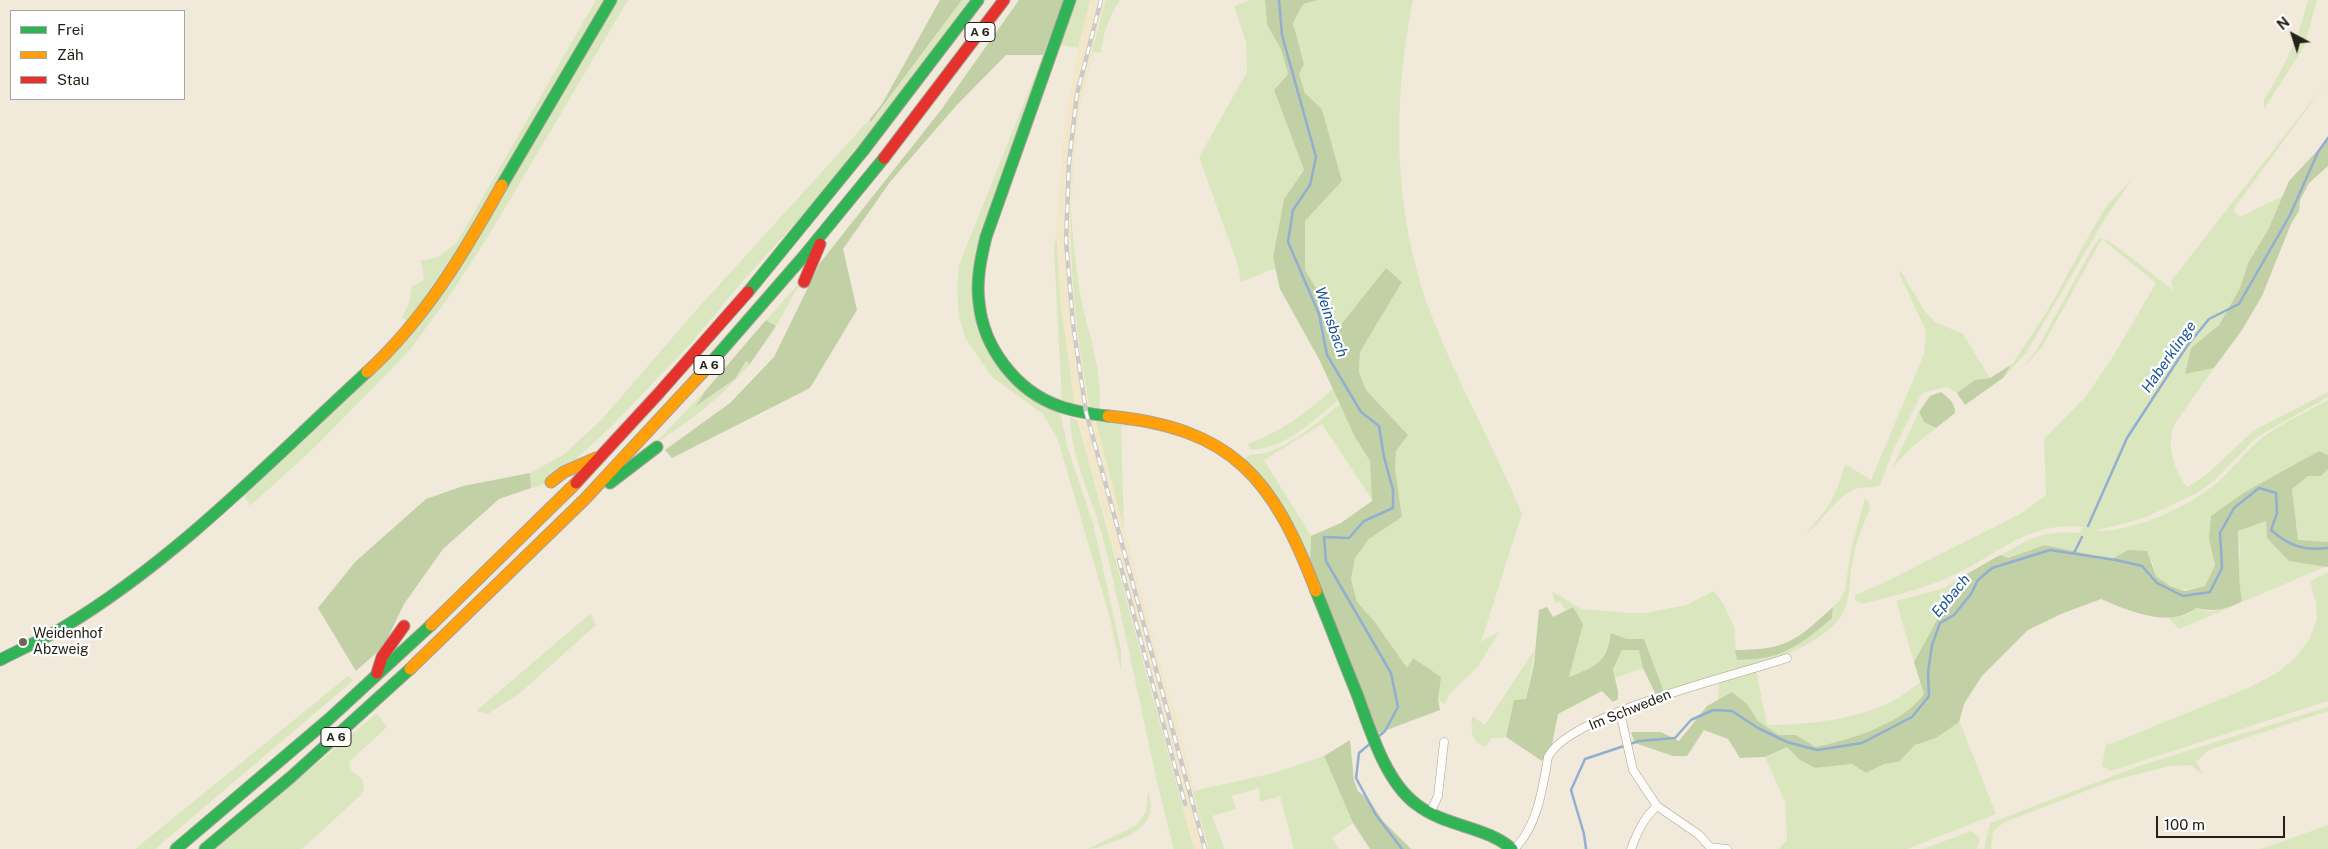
<!DOCTYPE html>
<meta charset="utf-8">
<style>
body{margin:0}
#map{position:relative;width:2328px;height:849px;overflow:hidden;background:#f1eada;font-family:"Public Sans",sans-serif}
canvas{display:block}
.legend{position:absolute;left:10px;top:10px;width:175px;height:90px;box-sizing:border-box;background:#fff;border:1px solid #a8a6a2;margin:0;padding:6px 9px;list-style:none;font-size:15px;color:#252116}
.legend li{display:flex;align-items:center;gap:10px;height:25px}
.legend b{width:25px;border:1px solid #a8a6a2}
.north{position:absolute;left:2268px;top:10px;width:50px;height:50px;-webkit-text-stroke:4px #fff;paint-order:stroke;rotate:320deg;font-size:14px;font-weight:700;line-height:20px;text-align:center;color:#252116}
.north::after{content:'';display:block;margin:auto;width:18px;height:22px;background:#252116;clip-path:polygon(50% 0,100% 100%,50% 72%,0 100%)}
.scale{position:absolute;left:2156px;top:816px;width:129px;height:22px;box-sizing:border-box;border:2px solid #252116;border-top:0;padding-left:6px;font-size:15px;line-height:18px;white-space:nowrap;color:#252116;-webkit-text-stroke:4px #fff;paint-order:stroke}
</style>
<div id="map">
<canvas width="2328" height="849"></canvas>
<ul class="legend">
<li><b style="height:6px;background:#30b455"></b>Frei</li>
<li><b style="height:6px;background:#ff9f0a"></b>Zäh</li>
<li><b style="height:6px;background:#e5322d"></b>Stau</li>
</ul>
<div class="north">N</div>
<div class="scale">100 m</div>
</div>
<script>
const g = document.querySelector('canvas').getContext('2d');
g.lineJoin = 'round';
function fillPath(path, color) { g.fillStyle = color; g.fill(path, 'evenodd'); }
function trace(path, color, width, dash) { g.strokeStyle = color; g.lineWidth = width; g.lineCap = dash ? 'butt' : 'round'; g.setLineDash(dash || []); g.stroke(path); }
function write(font, color, halo, rows, align = 'center') {
  g.font = font + ' "Public Sans",sans-serif'; g.lineWidth = 4.5; g.setLineDash([]); g.textBaseline = 'middle'; g.strokeStyle = halo; g.fillStyle = color; for (const [text, x, y, turn = 0] of rows) {
    g.save(); g.translate(x, y); g.rotate((+turn || 0) * Math.PI / 180); g.textAlign = isNaN(turn) ? turn : align; if (halo) g.strokeText(text, 0, 0); g.fillText(text, 0, 0); g.restore();
  }
}
const built = new Path2D(`
 M 1090,0 L 1106,0 L 1079,112 L 1074,162 L 1070,254 L 1080,351 L 1090,409 L 1075,406 L 1060,300 L 1057,241 L 1055,241 L 1065,119 L 1082,28 Z
 M 1095,418 L 1167,688 L 1174,706 L 1209,849 L 1194,849 L 1114,549 L 1077,420 Z`);
const green = new Path2D(`
 M 596,0 L 628,0 L 489,235 L 450,295 L 409,351 L 315,447 L 250,506 L 241,490 L 411,324 L 402,317 L 409,303 L 412,286 L 424,280 L 421,260 C 437,260 446,252 457,242 Z
 M 962,0 L 970,0 L 938,45 L 821,195 L 741,283 L 692,342 L 612,426 L 551,482 L 531,488 L 530,473 L 563,455 L 601,420 L 699,307 L 869,120 L 872,122 Z
 M 1075,0 L 1090,0 L 1078,48 L 1058,44 Z
 M 1106,0 L 1120,0 C 1110,15 1102,35 1101,53 L 1092,52 Z
 M 1250,0 L 1265,0 L 1267,25 L 1281,49 L 1288,74 L 1274,90 L 1304,170 L 1284,199 L 1273,257 L 1276,268 L 1241,282 L 1237,263 L 1199,157 L 1247,72 L 1246,43 L 1234,6 Z
 M 1318,0 L 1413,0 C 1392,103 1393,215 1431,314 C 1457,382 1494,446 1522,514 L 1481,642 L 1500,631 L 1477,668 L 1451,692 L 1444,704 L 1438,699 L 1440,677 L 1413,658 L 1407,669 L 1375,622 L 1357,602 L 1350,578 L 1355,558 L 1369,539 L 1402,517 L 1395,469 L 1396,451 L 1408,435 L 1366,390 L 1359,372 L 1360,352 L 1402,282 L 1386,268 L 1340,327 L 1305,270 L 1305,221 L 1342,181 L 1322,109 L 1305,93 L 1299,74 L 1304,64 L 1293,23 L 1303,4 Z
 M 2308,0 L 2317,0 L 2304,47 L 2264,109 L 2264,100 C 2285,65 2298,40 2308,0 Z
 M 1043,55 L 1046,57 L 975,270 L 994,357 L 1060,411 L 1068,449 L 1093,523 L 1121,650 L 1121,671 L 1109,615 L 1058,440 L 1043,414 L 992,377 L 966,339 L 959,318 L 957,289 L 959,265 Z
 M 2328,80 L 2233,210 L 2240,217 L 2283,196 L 2268,230 L 2248,263 L 2240,288 L 2219,325 L 2191,348 L 2185,374 L 2214,368 L 2174,425 C 2166,445 2174,470 2187,487 L 2205,476 L 2253,431 L 2328,392 L 2328,397 L 2257,437 L 2215,480 L 2197,493 L 2144,518 L 2095,531 C 2134,532 2188,507 2218,482 C 2232,469 2244,453 2258,441 C 2279,424 2305,413 2328,400 L 2328,455 L 2318,451 L 2209,539 L 2215,565 L 2205,586 C 2179,592 2178,591 2156,576 L 2152,561 L 2128,550 L 2112,559 L 2045,545 L 2008,558 L 2000,555 C 2032,538 2042,530 2079,533 L 2083,527 C 2026,520 1995,558 1947,578 C 1920,590 1891,596 1863,604 L 1855,600 L 1855,595 L 1883,583 L 2022,513 L 2046,495 L 2044,439 L 2087,395 L 2112,358 L 2156,283 L 2102,239 L 2042,347 L 2021,370 L 2037,349 L 2093,247 L 2099,238 L 2108,240 L 2173,290 L 2171,281 Z
 M 2132,179 L 2103,222 L 2026,353 L 2003,378 L 2046,313 L 2096,223 L 2109,203 Z
 M 1071,210 C 1073,242 1076,272 1082,303 C 1089,335 1104,377 1099,410 L 1090,409 C 1078,343 1069,277 1071,210 Z
 M 1057,240 L 1060,300 L 1075,406 L 1062,401 L 1054,251 L 1055,241 Z
 M 1900,270 L 1926,313 L 1935,322 L 1963,334 L 1990,378 L 1975,380 L 1957,393 L 1947,387 L 1922,393 L 1893,451 L 1880,485 C 1871,489 1861,486 1853,490 C 1833,500 1823,522 1804,535 C 1829,508 1835,499 1845,464 L 1871,480 L 1924,354 L 1926,331 L 1900,275 Z
 M 803,279 L 776,326 L 766,320 Z
 M 746,361 L 750,364 C 722,397 690,422 653,445 L 706,390 L 697,405 L 735,379 Z
 M 1333,389 L 1338,400 C 1312,422 1285,449 1250,450 L 1248,444 C 1281,432 1307,412 1333,389 Z
 M 1340,404 L 1370,461 L 1373,501 L 1322,424 L 1264,460 L 1311,536 L 1310,562 L 1295,527 L 1244,460 L 1249,455 C 1285,454 1313,425 1340,404 Z
 M 1919,412 L 1924,422 L 1936,428 L 1913,446 L 1892,468 Z
 M 1070,418 L 1077,420 L 1088,459 L 1194,849 L 1174,849 L 1170,835 C 1145,737 1128,637 1103,539 C 1093,499 1071,459 1070,418 Z
 M 1095,418 C 1170,427 1229,440 1273,506 C 1257,488 1241,468 1220,454 C 1196,438 1149,425 1121,426 L 1124,529 Z
 M 2328,469 L 2328,542 L 2298,541 L 2292,489 L 2308,476 L 2321,476 Z
 M 1865,498 L 1869,502 L 1870,509 C 1863,525 1856,542 1853,559 C 1849,576 1851,596 1844,611 C 1823,656 1709,679 1664,692 L 1644,639 L 1627,639 L 1612,633 C 1604,664 1596,666 1568,678 L 1573,607 L 1565,610 L 1560,601 L 1555,603 L 1552,591 L 1581,609 L 1628,613 L 1646,613 L 1686,605 L 1714,591 L 1724,605 L 1734,627 L 1737,660 L 1768,658 L 1832,618 L 1833,607 L 1840,600 L 1845,590 L 1851,550 Z
 M 2266,521 L 2267,538 L 2315,564 L 2327,566 L 2179,629 L 2168,618 L 2187,615 L 2196,608 L 2211,612 L 2242,601 L 2238,571 L 2240,551 L 2238,531 Z
 M 2328,572 L 2328,701 L 2111,771 L 2102,766 L 2106,744 L 2113,743 L 2248,688 L 2277,673 L 2295,658 L 2309,640 L 2317,619 L 2316,603 L 2310,581 Z
 M 1958,579 L 1952,606 L 1938,618 L 1914,662 L 1896,601 L 1944,588 Z
 M 591,613 L 596,625 L 520,693 L 488,714 L 476,711 Z
 M 1535,649 L 1526,699 L 1514,701 L 1506,737 L 1492,738 L 1485,747 C 1470,740 1471,731 1472,716 L 1485,725 Z
 M 1621,650 L 1639,650 L 1643,668 L 1615,678 L 1613,669 Z
 M 1756,670 L 1767,725 C 1808,725 1862,719 1898,698 C 1906,693 1913,687 1920,682 L 1924,694 C 1901,725 1852,739 1816,747 L 1796,735 L 1779,735 L 1758,721 L 1747,704 L 1718,699 L 1719,681 Z
 M 348,676 L 354,680 L 155,849 L 135,849 Z
 M 2328,707 L 2328,711 L 2209,750 L 2196,762 L 2204,775 L 2190,765 L 2169,766 L 2112,781 L 2005,822 L 1993,831 L 1991,849 L 1984,849 L 1990,823 L 2139,766 Z
 M 377,713 L 387,727 L 349,762 L 351,770 L 362,779 L 364,789 L 361,795 L 302,849 L 215,849 Z
 M 1959,720 L 1996,814 L 1907,849 L 1779,849 L 1787,840 L 1785,802 L 1765,757 L 1787,747 L 1800,760 L 1814,768 L 1852,764 L 1866,773 L 1884,764 L 1899,762 L 1915,745 L 1936,738 Z
 M 1324,756 L 1353,823 L 1332,838 L 1339,849 L 1294,849 L 1280,796 L 1260,802 L 1259,788 L 1232,796 L 1236,809 L 1212,816 L 1225,849 L 1209,849 L 1193,791 L 1274,773 Z
 M 1148,792 C 1159,823 1136,834 1110,843 C 1103,845 1096,849 1088,849 L 1137,825 L 1146,812 Z
 M 2328,825 L 2328,849 L 2261,849 Z
 M 1971,831 L 1980,838 L 1977,849 L 1923,849 Z`);
const forest = new Path2D(`
 M 940,0 L 962,0 L 871,122 L 869,120 L 882,104 Z
 M 1019,0 L 1064,0 L 1043,55 L 1006,55 L 956,106 L 890,182 L 843,249 L 857,310 L 810,388 L 672,458 L 665,450 L 730,403 L 774,357 L 820,263 L 941,110 Z
 M 1265,0 L 1318,0 L 1303,4 L 1293,23 L 1304,64 L 1299,74 L 1305,93 L 1322,109 L 1342,181 L 1305,221 L 1305,270 L 1340,326 L 1386,268 L 1402,282 L 1360,352 L 1359,372 L 1366,390 L 1408,435 L 1396,451 L 1395,469 L 1402,517 L 1369,539 L 1355,558 L 1351,579 L 1357,602 L 1375,622 L 1407,668 L 1413,658 L 1441,677 L 1438,699 L 1440,710 L 1376,734 L 1375,725 L 1310,562 L 1311,536 L 1341,523 L 1372,501 L 1370,461 L 1355,437 L 1320,361 L 1280,289 L 1273,257 L 1284,199 L 1304,170 L 1274,90 L 1288,74 L 1281,49 L 1267,25 Z
 M 2328,139 L 2328,166 L 2309,183 L 2300,200 L 2299,211 L 2291,224 L 2262,296 L 2242,330 L 2214,368 L 2185,374 L 2191,348 L 2219,325 L 2240,288 L 2248,263 L 2268,230 L 2289,181 Z
 M 766,320 L 776,326 L 750,364 L 746,361 L 735,379 L 696,406 L 706,390 Z
 M 2011,365 L 2003,378 L 1965,405 L 1957,393 L 1975,380 L 1990,378 Z
 M 1941,392 C 1948,397 1956,404 1955,413 L 1936,428 L 1924,422 L 1919,412 L 1930,396 Z
 M 2319,451 L 2328,455 L 2328,469 L 2321,476 L 2308,476 L 2292,489 L 2298,540 L 2328,542 L 2328,567 L 2289,561 L 2267,538 L 2266,521 L 2238,531 C 2239,555 2238,578 2242,601 C 2225,610 2214,612 2196,608 C 2169,629 2129,611 2101,599 L 2061,614 L 2028,630 L 1982,676 L 1964,704 L 1959,722 L 1936,738 L 1915,745 L 1899,762 L 1884,764 L 1866,773 L 1852,764 L 1815,768 L 1800,760 L 1787,747 L 1765,757 L 1740,758 L 1728,739 L 1704,730 L 1687,756 L 1673,756 L 1635,743 L 1631,732 L 1661,732 L 1679,741 L 1707,706 L 1732,692 L 1747,704 L 1758,721 L 1779,735 L 1796,735 L 1816,747 C 1851,739 1901,725 1924,694 L 1914,662 L 1938,618 L 1952,606 L 1958,579 L 2000,555 L 2008,558 L 2045,545 L 2112,559 L 2128,550 L 2147,551 L 2156,576 L 2170,586 L 2185,591 L 2205,586 L 2215,565 L 2209,539 L 2211,516 L 2245,492 Z
 M 530,473 L 531,488 L 499,499 L 443,549 L 404,604 L 384,646 L 356,671 L 318,608 L 355,562 L 426,499 L 463,486 Z
 M 1547,607 L 1553,617 L 1573,607 L 1583,624 L 1569,677 C 1594,667 1607,663 1611,633 L 1627,639 L 1644,639 L 1664,692 L 1656,695 L 1643,668 L 1639,650 L 1622,650 L 1613,669 L 1618,692 L 1618,699 L 1613,702 L 1602,691 L 1558,714 L 1552,745 L 1542,761 L 1506,737 L 1514,700 L 1526,699 L 1534,664 L 1539,610 Z
 M 1833,607 L 1832,618 C 1814,634 1793,651 1769,657 C 1759,660 1747,659 1737,660 L 1735,650 C 1786,650 1796,641 1833,607 Z
 M 1350,740 L 1354,781 L 1358,791 L 1369,800 L 1383,821 L 1411,849 L 1370,849 L 1353,823 L 1324,756 Z`);
const stream = new Path2D(`
 M 1279,0 L 1282,35 L 1316,157 L 1310,185 L 1293,210 L 1288,242 L 1319,314 L 1327,355 L 1361,412 L 1379,426 L 1384,457 L 1393,490 L 1393,508 L 1364,521 L 1349,538 L 1324,537 L 1326,561 L 1391,673 L 1398,707 L 1385,731 L 1378,737
 M 2088,526 L 2127,438 L 2187,346 L 2209,319 L 2239,304 L 2290,215 L 2318,152 L 2328,138
 M 2074,553 L 2082,537
 M 1372,742 L 1359,753 L 1356,778 L 1376,815 L 1402,849
 M 1586,849 L 1584,834 L 1571,790 L 1585,759 L 1639,741 L 1675,738 L 1691,720 L 1713,710 L 1732,711 L 1758,728 L 1787,742 L 1817,750 L 1862,743 L 1912,717 L 1929,696 L 1928,672 L 1932,645 L 1940,623 L 1954,615 L 1971,594 L 1978,580 L 1992,568 L 2050,550 L 2116,560 L 2142,566 L 2157,583 L 2183,596 L 2210,592 L 2222,568 L 2220,533 L 2234,508 L 2259,488 L 2276,493 L 2277,513 L 2271,530 C 2289,546 2304,551 2328,548`);
const street = new Path2D(`
 M 1620,712 L 1633,770 L 1657,806
 M 1430,813 L 1438,796 L 1444,742
 M 1514,849 C 1537,828 1543,787 1548,757 C 1569,714 1738,675 1787,658
 M 1631,849 C 1638,831 1643,819 1657,806 L 1698,834 L 1710,847 L 1727,849`);
const fast = new Path2D(`
 M 1070,0 L 986,237 C 981,258 976,280 979,302 C 983,347 1016,391 1059,406 C 1075,412 1091,414 1108,416
 M 502,185 L 611,0
 M 748,292 L 863,151 L 978,0
 M 702,373 L 803,257 L 884,158
 M 610,483 L 657,447
 M 1316,591 C 1330,625 1343,660 1357,694 C 1370,729 1385,781 1416,804 C 1445,827 1486,826 1512,849
 M 0,660 C 21,649 44,639 64,627 C 177,559 270,461 367,372
 M 176,849 L 329,719 L 431,625
 M 205,849 L 291,777 L 410,669`);
const slow = new Path2D(`
 M 367,372 C 425,319 464,253 502,185
 M 1108,416 C 1233,428 1273,478 1316,591
 M 551,482 L 564,472 L 596,458
 M 431,625 L 576,483
 M 410,669 L 585,499 L 702,373`);
const jam = new Path2D(`
 M 884,158 L 1004,0
 M 804,282 L 820,244
 M 576,483 L 659,393 L 748,292
 M 377,673 L 382,657 L 404,626`);
const rail = new Path2D(`
 M 1101,0 L 1077,94 L 1069,162 L 1066,241 L 1073,324 L 1086,412 L 1205,849
 M 1119,560 L 1185,804`);
const markers = [
 [23,642,5,"#6c675b"]
];
const shields = [
 [980,32,30],
 [709,365,30],
 [336,737,30]
];
const shieldNames = [
 ["A 6",980,32],
 ["A 6",709,365],
 ["A 6",336,737]
];
const poiNames = [
 ["Weidenhof",33,634],
 ["Abzweig",33,650]
];
const streetNames = [
 ["Im Schweden",1630,710,-22]
];
const waterNames = [
 ["Weinsbach",1331,322,71],
 ["Haberklinge",2169,357,-55],
 ["Epbach",1951,596,-50]
];
fillPath(built, '#f3e7cb');
fillPath(green, '#dae7be');
fillPath(forest, '#c2d0a5');
trace(stream, '#92aed0', 2.5);
trace(street, '#a7a195', 9);
trace(fast, '#a7a195', 13);
trace(slow, '#a7a195', 13);
trace(jam, '#a7a195', 13);
trace(street, '#fdfcf9', 8);
trace(fast, '#30b455', 11);
trace(slow, '#ff9f0a', 11);
trace(jam, '#e5322d', 11);
trace(rail, '#cccac5', 4.5);
trace(rail, '#fff', 2.5, [8]);
for (const [x, y, r, color] of markers) { const dot = new Path2D(); dot.arc(x, y, r, 0, 2 * Math.PI); g.fillStyle = color; g.fill(dot); trace(dot, '#fff', 2); }
for (const [x, y, w] of shields) { const box = new Path2D(); box.roundRect(x - w / 2, y - 9.5, w, 19, 4); g.fillStyle = '#fff'; g.fill(box); trace(box, '#252116', 1); }
write('bold 12px', '#252116', null, shieldNames);
write('14px', '#252116', '#fff', poiNames, 'left');
write('14px', '#252116', '#fff', streetNames);
write('italic 15px', '#1a5397', '#fff', waterNames);
</script>
